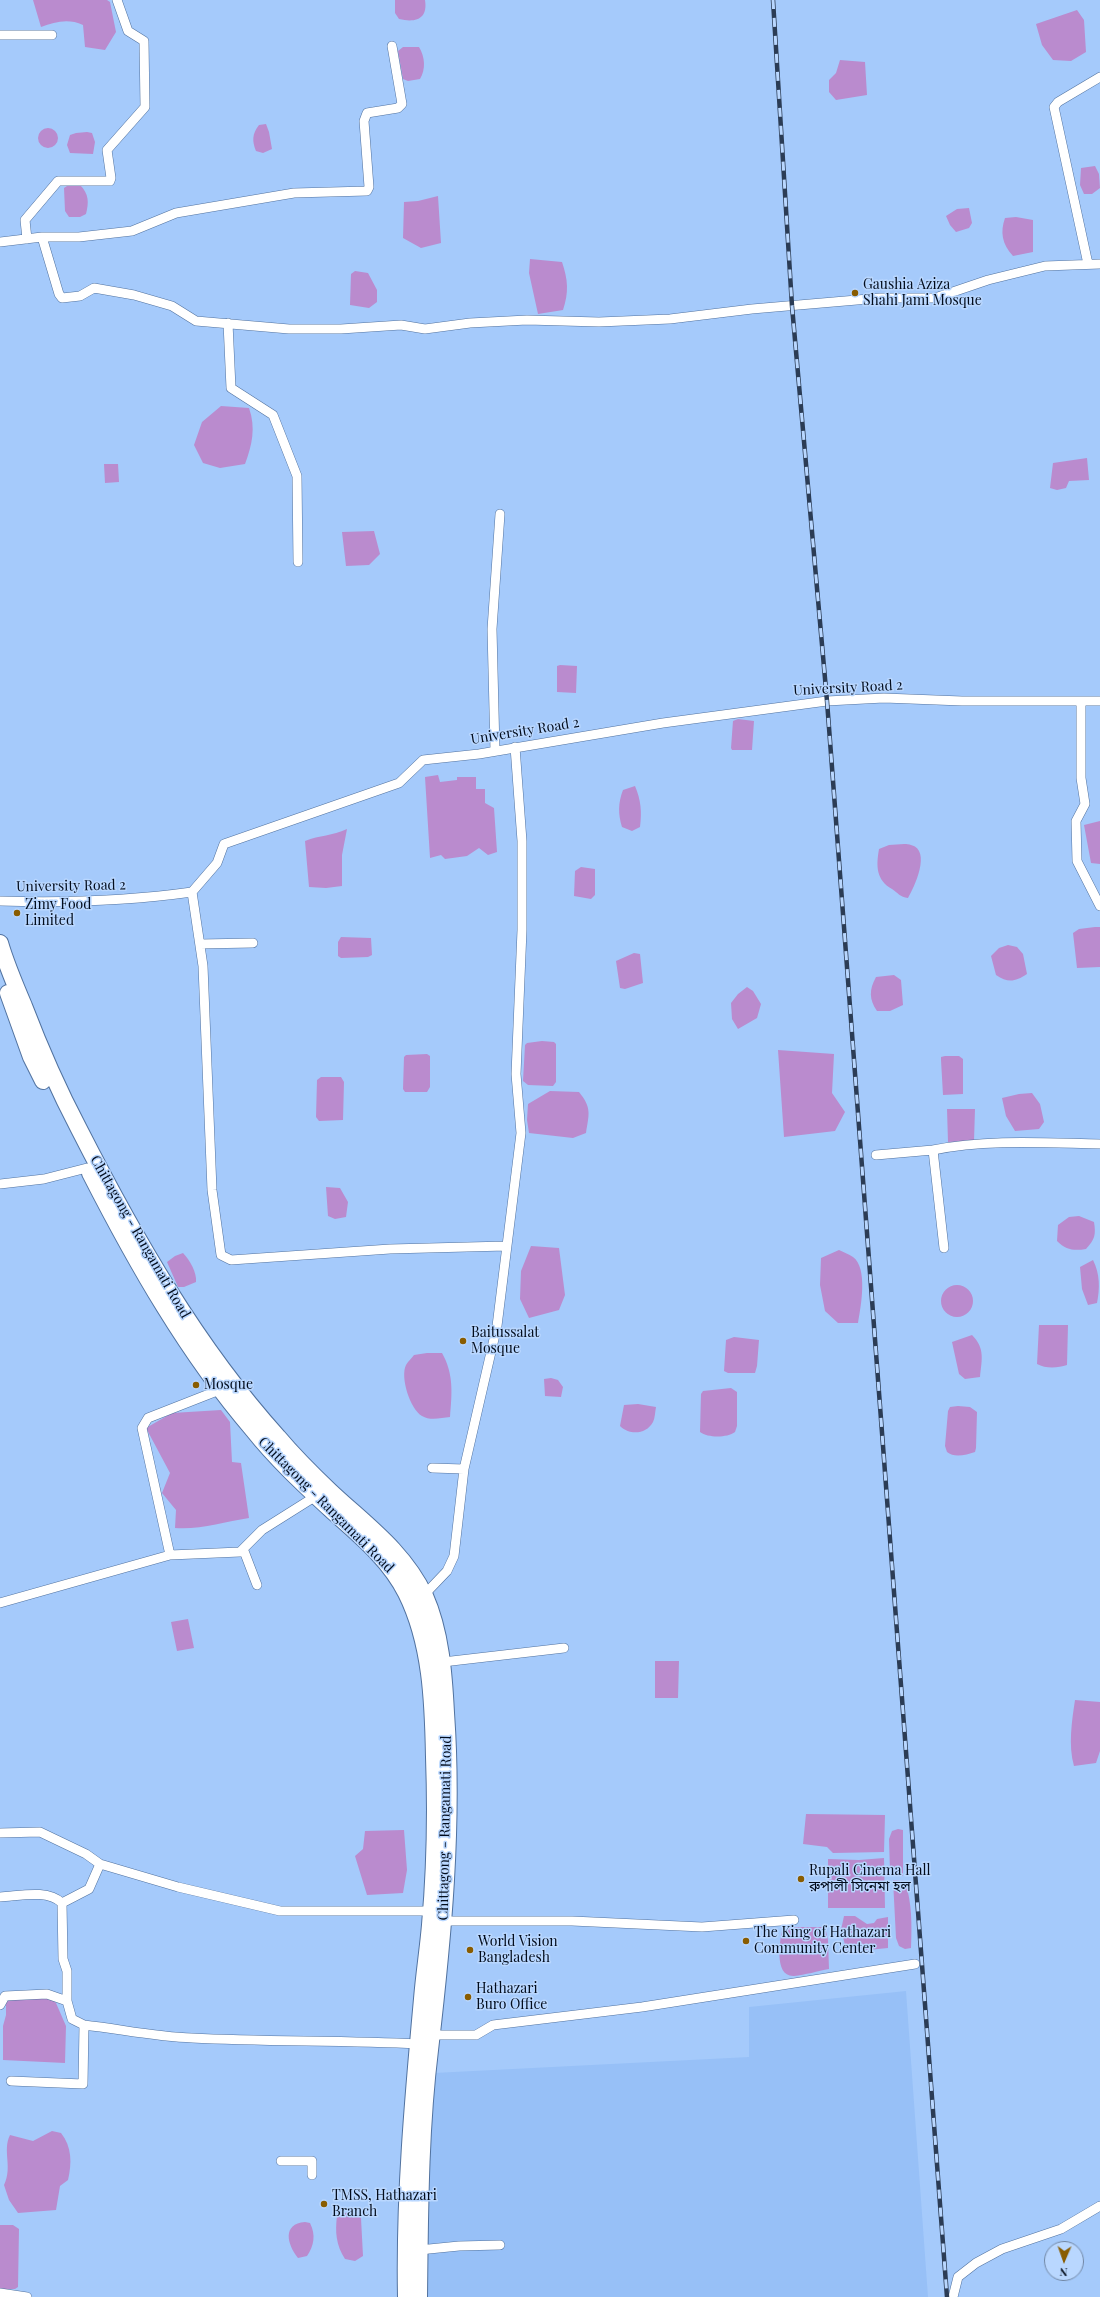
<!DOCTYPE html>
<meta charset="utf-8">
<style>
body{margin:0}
#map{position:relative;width:1100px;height:2297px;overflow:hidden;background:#a5cafb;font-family:"Playfair Display",serif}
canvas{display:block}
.north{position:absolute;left:1044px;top:2241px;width:40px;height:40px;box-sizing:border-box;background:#b9d7ff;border:1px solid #7086a4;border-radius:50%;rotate:182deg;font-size:11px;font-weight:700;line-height:16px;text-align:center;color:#020c1c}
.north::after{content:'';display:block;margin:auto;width:14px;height:18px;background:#895c00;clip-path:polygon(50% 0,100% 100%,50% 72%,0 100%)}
</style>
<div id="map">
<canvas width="1100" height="2297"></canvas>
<div class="north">N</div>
</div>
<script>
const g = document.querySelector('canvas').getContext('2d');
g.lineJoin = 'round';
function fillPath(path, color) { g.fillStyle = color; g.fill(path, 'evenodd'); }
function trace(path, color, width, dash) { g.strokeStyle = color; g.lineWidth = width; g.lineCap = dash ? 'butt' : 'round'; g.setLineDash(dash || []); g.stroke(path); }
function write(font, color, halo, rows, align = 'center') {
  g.font = font + ' "Playfair Display","Noto Sans Bengali",serif'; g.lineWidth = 3; g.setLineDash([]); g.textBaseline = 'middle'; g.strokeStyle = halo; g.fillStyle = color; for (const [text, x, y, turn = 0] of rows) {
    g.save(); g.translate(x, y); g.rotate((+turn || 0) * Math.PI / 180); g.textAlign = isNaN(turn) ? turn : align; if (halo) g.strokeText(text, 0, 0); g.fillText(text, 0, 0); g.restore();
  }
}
const built = new Path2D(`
 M 906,1991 L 928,2297 L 428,2297 L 426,2254 L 434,2073 L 749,2057 L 749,2007 Z`);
const water = new Path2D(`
 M 33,0 L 107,0 L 110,2 L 116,32 L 105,50 L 85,47 L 83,25 C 68,18 55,22 41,27 Z
 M 395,0 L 425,0 C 428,19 416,23 399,19 L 395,13 Z
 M 1077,10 L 1084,20 L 1086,52 L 1071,61 L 1053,60 L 1042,45 L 1036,24 Z
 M 403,47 L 419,47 C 425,57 426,69 420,79 L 408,81 L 403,79 L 398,51 Z
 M 840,60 L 865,62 L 867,95 L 836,100 L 829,92 L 829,80 L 836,73 Z
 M 266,124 L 269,132 L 272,149 L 263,153 L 256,151 C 252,141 252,134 259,125 Z
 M38 138a10 10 0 1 1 20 0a10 10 0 1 1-20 0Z
 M 87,132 L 92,133 L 95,142 L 93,154 L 70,153 L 67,145 L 70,135 L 76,133 Z
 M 1095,166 L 1099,174 L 1100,188 L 1092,194 L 1084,194 L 1080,185 L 1081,168 Z
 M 80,185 C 89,194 89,202 86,214 L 80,217 L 69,217 L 65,211 L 64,188 L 67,186 Z
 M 438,196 L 441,243 L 421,248 L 403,238 L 404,202 L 418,201 Z
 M 969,208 L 972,223 L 969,228 L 956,232 L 950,225 L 946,216 L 957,209 Z
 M 1016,217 L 1033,220 L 1033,252 L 1013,256 C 1002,244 1000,232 1005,218 Z
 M 530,259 L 562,262 C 568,280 569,292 563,310 L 538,314 L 529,273 Z
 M 355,271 L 368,273 L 377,290 L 377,302 L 369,308 L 350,305 L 351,274 Z
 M 221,406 L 249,408 C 256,428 252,445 245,464 L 220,468 L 203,463 L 194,445 L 202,422 Z
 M 1087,458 L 1089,480 L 1069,481 L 1066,488 L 1057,490 L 1050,488 L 1053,463 Z
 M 104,464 L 118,464 L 119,482 L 105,483 Z
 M 374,531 L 380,554 L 369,565 L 346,566 L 342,532 Z
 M 560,665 L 577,666 L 576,693 L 557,692 L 557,666 Z
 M 738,719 L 754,721 L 752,750 L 732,750 L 731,748 L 733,721 Z
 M 438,775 L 440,782 L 457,780 L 457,777 L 476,777 L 476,789 L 485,789 L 485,803 L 494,808 L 497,852 L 488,855 L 479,848 L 467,856 L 445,859 L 441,855 L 430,858 L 425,777 Z
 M 635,786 C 641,800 642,812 640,827 L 632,831 L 622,827 C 618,814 618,803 623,790 Z
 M 1100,821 L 1100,864 L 1091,863 L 1084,825 Z
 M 347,829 L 342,855 L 342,886 L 326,888 L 309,887 L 305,841 C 320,835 332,836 347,829 Z
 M 889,845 C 896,845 905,843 911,845 C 932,850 914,888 908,898 C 900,897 898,893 892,889 C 876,880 876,866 879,849 Z
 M 581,867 L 595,869 L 595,895 L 591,899 L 574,896 L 575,871 Z
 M 1095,927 L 1100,927 L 1100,967 L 1077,968 L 1073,933 L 1079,929 Z
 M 341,937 L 371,938 L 372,955 L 368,957 L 341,958 L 338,956 L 338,942 Z
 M 1008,945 L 1017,947 L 1023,954 L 1027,974 C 1015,982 1008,983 996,975 L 991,956 L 999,948 Z
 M 634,953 L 640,954 L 643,983 L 625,989 L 620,988 L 616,961 Z
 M 894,975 L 901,980 L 903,1005 L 890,1011 L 877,1011 C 869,999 869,990 876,977 Z
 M 747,987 L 753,991 L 761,1004 L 757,1018 L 738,1029 L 732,1019 L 731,1003 L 738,994 Z
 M 542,1041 L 554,1042 L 556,1044 L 556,1082 L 553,1086 L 528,1085 L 523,1081 L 525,1045 L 527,1043 Z
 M 778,1050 L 834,1054 L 832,1093 L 845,1112 L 835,1131 L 784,1137 Z
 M 427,1054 L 430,1056 L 430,1087 L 427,1092 L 405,1092 L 403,1089 L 404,1057 L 406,1055 Z
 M 945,1056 L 959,1056 L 963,1059 L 963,1094 L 943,1095 L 941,1060 L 941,1057 Z
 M 333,1077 L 341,1077 L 344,1082 L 343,1120 L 319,1121 L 316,1117 L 317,1080 L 321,1077 Z
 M 550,1091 L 579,1092 C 592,1108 589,1114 586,1133 L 573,1138 L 529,1133 L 527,1120 L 528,1104 Z
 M 1032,1093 L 1040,1104 L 1044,1122 L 1039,1129 L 1015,1131 L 1006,1116 L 1002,1098 L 1019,1094 Z
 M 947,1109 L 975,1109 L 974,1141 L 948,1142 Z
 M 326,1187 L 340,1188 L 348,1202 L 346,1217 L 335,1219 L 328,1216 Z
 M 1079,1216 L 1094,1222 C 1096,1235 1095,1239 1086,1249 C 1074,1251 1066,1250 1057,1241 L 1058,1225 L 1069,1217 Z
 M 531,1246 L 559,1248 L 565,1295 L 559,1310 L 529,1318 L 520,1299 L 521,1271 Z
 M 839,1250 C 843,1252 849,1254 853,1257 C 868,1268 861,1306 858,1323 L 838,1323 L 825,1311 L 820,1285 L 821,1258 Z
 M 183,1253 C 190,1260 197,1273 196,1282 L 184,1287 L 178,1287 L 167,1262 L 175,1256 Z
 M 1093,1260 C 1100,1274 1100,1288 1097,1303 L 1088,1305 L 1082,1289 L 1080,1267 Z
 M941 1301a16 16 0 1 1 32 0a16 16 0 1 1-32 0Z
 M 1039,1325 L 1068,1325 L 1067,1365 C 1058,1368 1046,1369 1037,1364 Z
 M 972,1335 C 985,1348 982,1359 980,1377 L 965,1379 L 959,1374 L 952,1342 Z
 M 734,1337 L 759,1340 L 757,1366 L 755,1373 L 728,1373 L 724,1371 L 726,1340 Z
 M 427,1353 L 442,1353 C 454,1374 452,1394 450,1417 C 441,1418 430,1421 422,1416 C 410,1409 400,1377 406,1365 C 408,1361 412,1358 414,1355 Z
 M 551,1378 L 558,1380 L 563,1387 L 561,1397 L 545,1396 L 544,1379 Z
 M 731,1388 L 737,1392 L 737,1426 L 735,1432 C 727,1438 708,1438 700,1432 L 701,1394 L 703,1391 Z
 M 638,1404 L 656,1407 C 655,1412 655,1418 653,1422 C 646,1435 629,1435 620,1426 L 624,1405 Z
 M 958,1406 L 970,1407 L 977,1412 L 976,1448 L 975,1452 C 966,1455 954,1458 947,1452 L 945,1446 L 948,1411 L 950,1407 Z
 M 221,1410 L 230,1422 L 232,1462 L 241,1463 L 249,1518 C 224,1522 199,1530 175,1528 L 176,1510 L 162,1493 L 170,1473 L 146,1428 L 172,1413 Z
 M 188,1619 L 194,1648 L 177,1651 L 171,1622 Z
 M 655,1661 L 679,1661 L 678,1698 L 655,1698 Z
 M 1075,1700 L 1100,1702 L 1100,1751 L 1096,1763 L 1074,1766 C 1068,1745 1072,1720 1075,1700 Z
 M 806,1814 L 885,1815 L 884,1852 L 833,1853 L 827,1847 L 803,1844 Z
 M 898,1829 L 903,1830 L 903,1876 L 890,1872 L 889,1839 L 892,1831 Z
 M 404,1830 L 407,1870 L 403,1893 L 367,1895 L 355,1856 L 363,1849 L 365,1831 Z
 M 884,1858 L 885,1908 L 828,1908 L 828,1859 L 859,1860 Z
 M 893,1880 L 905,1881 C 912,1903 912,1924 911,1948 L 905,1949 L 899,1946 L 896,1938 Z
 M 844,1916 L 855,1916 L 867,1924 L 874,1923 L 877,1919 L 888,1917 L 888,1948 L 847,1952 L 841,1930 Z
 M 783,1927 L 825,1927 L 828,1940 L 829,1969 C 818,1971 805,1975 794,1976 C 773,1977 780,1938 783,1927 Z
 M 13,1998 L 51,1998 L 56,2003 L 66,2026 L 65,2063 L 3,2060 L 3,2026 L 6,2015 L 6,2002 Z
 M 52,2131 L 61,2133 C 72,2147 72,2163 68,2180 L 60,2186 L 56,2210 L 18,2213 L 9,2200 L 4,2185 C 13,2167 2,2151 10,2135 L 33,2141 Z
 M 348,2212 L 358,2214 L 361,2218 L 363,2256 L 355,2261 L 345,2259 C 336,2245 335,2232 337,2216 Z
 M 305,2222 L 310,2223 C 316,2235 314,2246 307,2256 L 298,2258 C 287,2244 282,2224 305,2222 Z
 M 0,2225 L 13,2225 L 19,2229 L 18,2287 L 15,2289 L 0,2289 Z`);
const street = new Path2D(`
 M 0,35 L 52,35
 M 42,237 L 79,237 L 132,231 L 176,213 L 294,193 L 367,191 L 369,187 L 364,121 L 367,113 L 398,108 L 402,104 L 392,46
 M 27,239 L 25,220 L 58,181 L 110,181 L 111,178 L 107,150 L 145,107 L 144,41 L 128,31 L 117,0
 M 0,242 L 42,237 L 59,294 L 62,298 L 80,296 L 94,288 L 134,295 L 172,306 L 196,321 L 289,329 L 341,329 L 401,325 L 425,329 L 470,323 L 527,320 L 599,322 L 670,319 L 752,309 L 880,298 L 935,298 L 988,280 L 1045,266 L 1100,264
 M 1088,264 L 1054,107 L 1058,102 L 1100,77
 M 228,323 L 231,388 L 273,415 L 297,476 L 298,562
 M 1081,701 L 1081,778 L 1085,804 L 1076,821 L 1077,861 L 1100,906
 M 495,751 L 492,629 L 500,514
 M 192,892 L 203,966 L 212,1190 L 221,1255 L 231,1260 L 390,1249 L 506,1246
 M 0,901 C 65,903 128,901 192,892 L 217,863 L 224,844 L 399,783 L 423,760 L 479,754 L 663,723 L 827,701 L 884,698 L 962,701 L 1100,701
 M 200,944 L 253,943
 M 876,1155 L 933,1150
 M 0,1184 L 44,1179 L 87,1168
 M 944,1248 L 933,1150 C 987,1139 1045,1143 1100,1144
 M 432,1468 L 464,1469
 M 244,1551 L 257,1585
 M 170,1555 L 142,1428 L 148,1418 L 222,1389
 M 424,1595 L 447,1571 L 454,1556 L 464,1469 L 497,1326 L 521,1133 L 516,1074 L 522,930 L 522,841 L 515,747
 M 0,1603 L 170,1555 L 240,1552 L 262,1530 L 316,1496
 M 443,1662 L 564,1648
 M 0,1833 L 40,1832 L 86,1854 L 100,1864
 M 0,1897 C 20,1896 47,1889 62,1903 L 89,1889 L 100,1864 L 178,1887 L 280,1911 L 431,1911
 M 62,1903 L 63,1959 L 67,1971 L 67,2001 L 72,2019 L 84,2025 C 120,2029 156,2037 192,2038 C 268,2042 343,2040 418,2044
 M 444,1921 L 572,1921 L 702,1927 L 794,1920
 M 0,2005 L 5,1996 L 47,1994 L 67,2001
 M 432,2035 L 476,2035 L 493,2025 L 642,2007 L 915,1964
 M 11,2081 L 83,2084 L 84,2025
 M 281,2161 L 312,2161 L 312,2175
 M 419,2250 L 459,2246 L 500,2245
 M 0,2293 L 27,2297
 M 953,2297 L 958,2277 L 976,2263 L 1002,2249 L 1061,2229 L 1100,2206`);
const highway = new Path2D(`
 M 0,943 C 6,964 15,985 24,1006 C 40,1048 58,1089 79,1129 C 134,1237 196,1346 278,1437 C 294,1456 312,1474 330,1491 C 365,1524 403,1550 425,1596 C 441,1632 444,1674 446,1713 C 454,1825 443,1939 430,2050 C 420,2131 420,2215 419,2297
 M 8,993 L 31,1057 L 43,1081
 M 90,1173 C 136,1263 187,1353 253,1430 C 276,1459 304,1485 331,1510 C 359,1535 389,1559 406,1593 C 431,1643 433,1702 434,1757 C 436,1812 435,1869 430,1925 C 428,1949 424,1974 422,1999 C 413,2098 404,2197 406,2297`);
const rail = new Path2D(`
 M 773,0 L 792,306 L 827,701 L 947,2297`);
const markers = [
 [855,293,4,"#895c00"],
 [17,913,4,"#895c00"],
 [463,1341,4,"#895c00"],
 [196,1385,4,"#895c00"],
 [801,1879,4,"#895c00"],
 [746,1941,4,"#895c00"],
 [470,1950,4,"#895c00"],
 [468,1997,4,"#895c00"],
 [324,2204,4,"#895c00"]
];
const poiNames = [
 ["Gaushia Aziza",863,285],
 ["Shahi Jami Mosque",863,301],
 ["Zimy Food",25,905],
 ["Limited",25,921],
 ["Baitussalat",471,1333],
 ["Mosque",471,1349],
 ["Mosque",204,1385],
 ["Rupali Cinema Hall",809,1871],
 ["রুপালী সিনেমা হল",809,1887],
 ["The King of Hathazari",754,1933],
 ["Community Center",754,1949],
 ["World Vision",478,1942],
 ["Bangladesh",478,1958],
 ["Hathazari",476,1989],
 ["Buro Office",476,2005],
 ["TMSS, Hathazari",332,2196],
 ["Branch",332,2212]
];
const streetNames = [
 ["University Road 2",848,688,-3],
 ["University Road 2",525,731,-9],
 ["University Road 2",71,886,-1],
 ["Chittagong - Rangamati Road",140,1237,60],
 ["Chittagong - Rangamati Road",326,1505,45],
 ["Chittagong - Rangamati Road",445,1828,-89]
];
fillPath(built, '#97c0f7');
fillPath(water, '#ba8bce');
trace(street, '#51729f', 10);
trace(highway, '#51729f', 18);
trace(street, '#fff', 9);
trace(highway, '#fff', 16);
trace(rail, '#2b3c55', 4.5);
trace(rail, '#b9d7ff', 3, [9]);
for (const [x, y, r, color] of markers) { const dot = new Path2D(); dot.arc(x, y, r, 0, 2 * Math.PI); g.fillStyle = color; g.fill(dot); trace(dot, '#b9d7ff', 1.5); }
write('14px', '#020c1c', '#b9d7ff', poiNames, 'left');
write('14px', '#020c1c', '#b9d7ff', streetNames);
</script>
